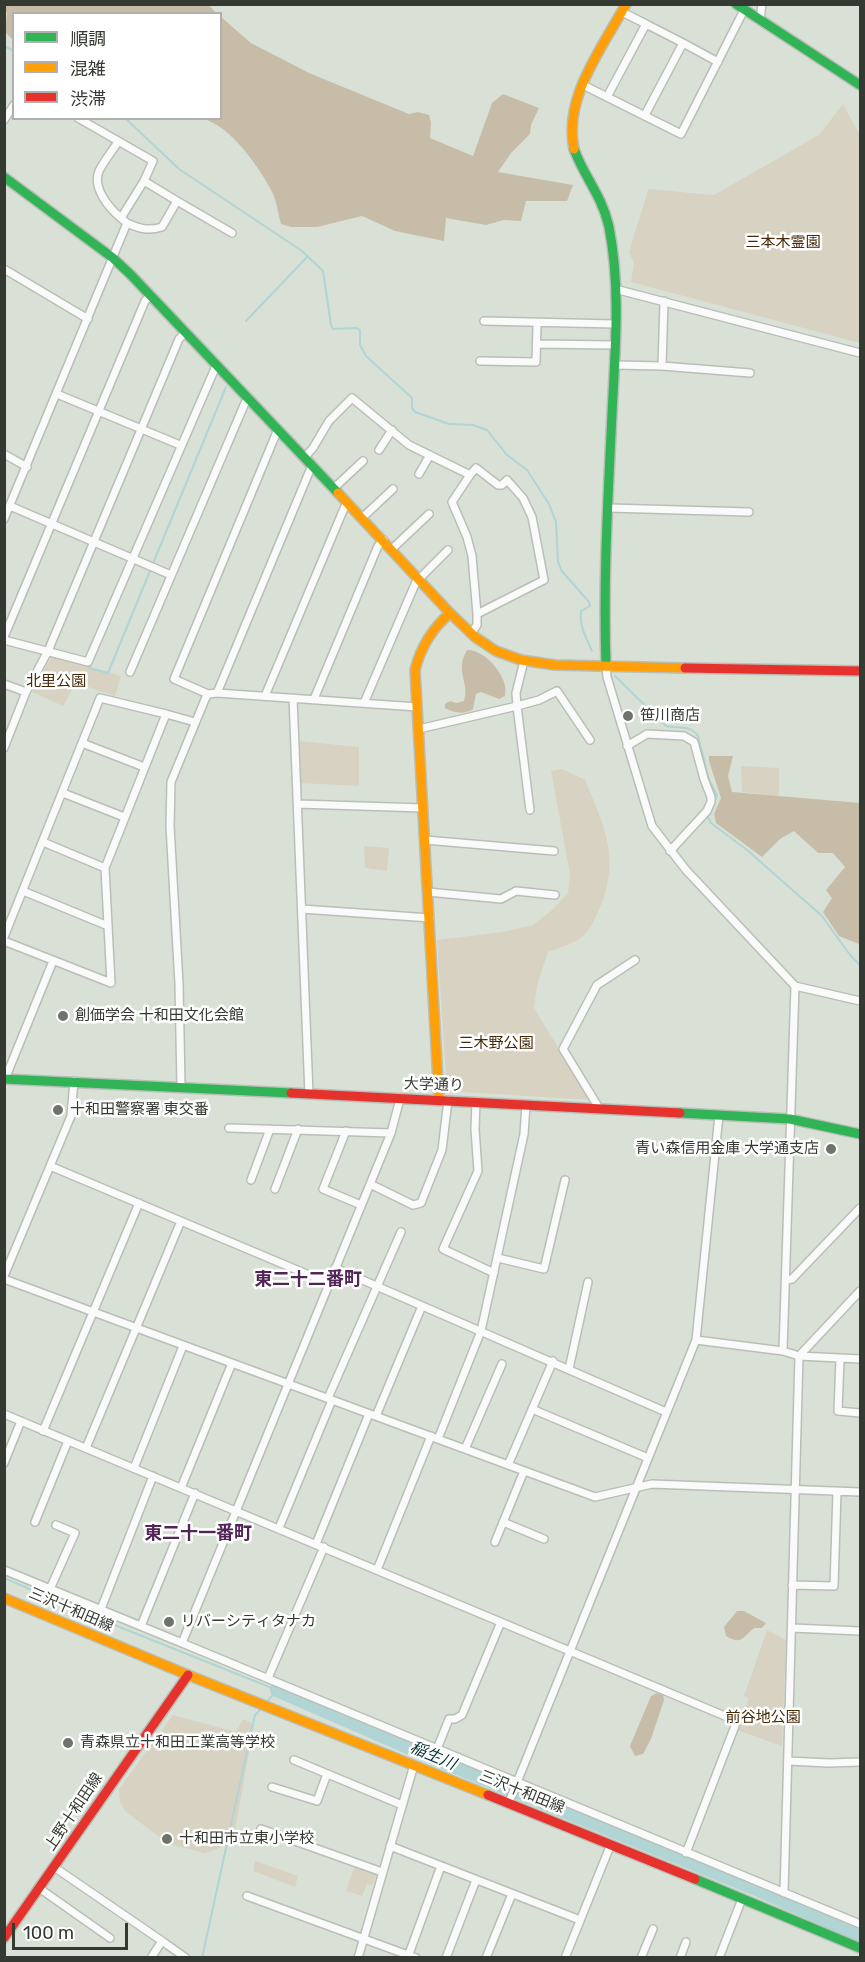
<!DOCTYPE html>
<meta charset="utf-8">
<style>
body{margin:0}
#map{position:relative;width:865px;height:1962px;overflow:hidden;background:#d9e1d6;font-family:Rubik,"Noto Sans JP",sans-serif}
canvas{display:block}
.frame{position:absolute;inset:0;border:6px solid #343931;pointer-events:none}
.legend{position:absolute;left:12px;top:12px;width:210px;height:108px;box-sizing:border-box;background:#fff;border:2px solid #aeb0ad;margin:0;padding:8px 10px;list-style:none;font-size:18px;color:#343931}
.legend li{display:flex;align-items:center;gap:12px;height:30px}
.legend b{width:30px;border:2px solid #aeb0ad}
.scale{position:absolute;left:12px;top:1923px;width:116px;height:27px;box-sizing:border-box;border:3px solid #343931;border-top:0;padding-left:8px;font-size:18px;line-height:21px;white-space:nowrap;color:#343931;-webkit-text-stroke:4px #fff;paint-order:stroke}
</style>
<div id="map">
<canvas width="865" height="1962"></canvas>
<div class="frame"></div>
<ul class="legend">
<li><b style="height:8px;background:#30b455"></b>順調</li>
<li><b style="height:8px;background:#ff9f0a"></b>混雑</li>
<li><b style="height:8px;background:#e5322d"></b>渋滞</li>
</ul>
<div class="scale">100 m</div>
</div>
<script>
const g = document.querySelector('canvas').getContext('2d');
g.lineJoin = 'round';
function fillPath(path, color) { g.fillStyle = color; g.fill(path, 'evenodd'); }
function trace(path, color, width, dash) { g.strokeStyle = color; g.lineWidth = width; g.lineCap = dash ? 'butt' : 'round'; g.setLineDash(dash || []); g.stroke(path); }
function write(font, color, halo, rows, align = 'center') {
  g.font = font + ' Rubik,"Noto Sans JP",sans-serif'; g.lineWidth = 5; g.setLineDash([]); g.textBaseline = 'middle'; g.strokeStyle = halo; g.fillStyle = color; for (const [text, x, y, turn = 0] of rows) {
    g.save(); g.translate(x, y); g.rotate((+turn || 0) * Math.PI / 180); g.textAlign = isNaN(turn) ? turn : align; if (halo) g.strokeText(text, 0, 0); g.fillText(text, 0, 0); g.restore();
  }
}
const green = new Path2D(`
 M 843,104 L 860,135 L 860,343 L 631,282 L 634,263 L 629,253 C 634,231 643,211 648,189 L 714,195 L 819,135 Z
 M 52,656 L 121,676 L 115,696 L 76,683 L 63,706 L 32,692 Z
 M 300,741 L 359,747 L 359,786 L 300,783 Z
 M 741,766 L 779,768 L 779,796 L 742,792 Z
 M 562,769 L 585,780 C 604,825 620,857 601,905 C 596,916 591,930 582,937 C 574,944 558,948 548,952 L 537,985 L 534,1008 L 590,1100 L 447,1091 L 437,940 L 503,932 L 533,925 L 553,909 L 568,893 L 570,874 L 551,771 Z
 M 364,846 L 389,848 L 387,871 L 365,868 Z
 M 767,1630 L 786,1640 L 782,1746 L 737,1730 L 749,1698 L 744,1696 Z
 M 173,1715 L 236,1732 L 243,1719 L 254,1724 L 235,1831 L 226,1846 L 205,1853 L 169,1844 L 126,1812 L 120,1802 L 119,1789 Z
 M 255,1861 L 298,1876 L 295,1887 L 253,1871 Z
 M 354,1867 L 376,1875 L 372,1885 L 367,1884 L 362,1896 L 346,1891 Z`);
const forest = new Path2D(`
 M 208,4 L 216,13 L 14,14 L 13,40 L 5,32 L 7,13 L 5,11 L 5,5 Z
 M 221,17 L 251,43 L 309,73 L 409,114 L 418,112 L 429,115 L 431,123 L 430,138 L 473,156 L 492,103 L 503,94 L 539,108 L 531,125 L 530,134 L 511,153 L 498,172 L 573,185 L 567,201 L 526,201 L 521,221 L 504,220 L 486,225 L 446,218 L 444,241 L 395,231 L 362,216 L 317,227 L 291,227 L 281,224 C 278,214 277,201 272,192 C 260,168 230,125 203,119 L 220,118 Z
 M 467,650 C 485,649 510,678 505,696 L 499,699 L 481,692 L 476,694 L 473,709 C 463,715 455,713 445,708 L 445,704 L 450,701 L 456,703 L 464,701 C 470,680 454,672 467,650 Z
 M 709,756 L 733,756 L 728,776 L 732,792 L 860,803 L 859,944 L 839,936 L 823,912 L 832,898 L 826,890 L 845,867 L 833,853 L 818,853 L 794,831 L 780,839 L 762,857 L 716,823 L 714,814 L 721,798 L 709,761 Z
 M 737,1611 L 744,1611 L 766,1623 L 762,1628 L 754,1628 C 742,1638 742,1645 726,1636 L 724,1627 Z
 M 657,1693 L 663,1695 L 664,1700 L 651,1739 L 643,1754 L 635,1756 L 630,1746 L 651,1696 Z`);
const stream = new Path2D(`
 M 4,46 L 14,51
 M 125,118 L 179,169 L 302,251 L 323,271 L 331,325 L 333,329 L 356,328 L 360,330 L 360,345 L 366,356 L 412,398 L 412,408 L 415,412 L 449,424 L 473,425 L 487,430 L 507,455 L 527,470 L 549,504 L 556,522 L 558,561 L 561,570 L 589,602 L 590,606 L 581,611 C 579,625 586,638 592,651
 M 246,321 L 308,256
 M 154,561 L 226,387
 M 89,668 L 108,673 L 150,571
 M 615,676 L 666,726 C 678,729 690,724 698,736 L 709,780 L 717,795 L 712,807
 M 710,812 L 708,817 L 711,823 L 747,850 L 822,916 L 850,955 L 860,965
 M 4,1578 L 102,1620 L 277,1690 L 266,1703
 M 202,1958 L 255,1715 L 262,1708`);
const river = new Path2D(`
 M 277,1690 L 426,1755 L 761,1891 L 860,1935`);
const street = new Path2D(`
 M 622,12 L 646,24
 M 760,20 L 762,4
 M 583,85 L 681,134 L 744,10
 M 607,97 L 646,24 L 683,43
 M 645,115 L 683,43 L 718,62
 M 4,120 L 14,105
 M 118,142 C 112,151 104,161 99,171 C 92,188 109,208 121,218
 M 177,201 L 232,233
 M 127,223 C 140,229 148,231 162,227 L 177,201 L 144,181
 M 4,269 L 88,319
 M 615,289 L 860,353
 M 484,321 L 615,324
 M 537,344 L 615,345
 M 480,361 L 536,362 L 537,323
 M 615,365 L 662,366 L 750,373
 M 662,366 L 664,301
 M 57,394 L 180,445
 M 379,450 L 392,430
 M 4,454 L 27,467
 M 305,457 L 313,448 L 329,421 L 352,398 L 409,445 L 470,475 L 452,502 L 467,537 L 472,556 L 477,614 L 477,625 L 471,634
 M 419,474 L 430,455
 M 470,475 L 476,468 L 498,485 L 502,485 L 507,480 L 523,498 L 532,517 L 544,580 L 477,614
 M 334,488 L 363,461
 M 10,506 L 171,575
 M 609,508 L 749,512
 M 362,518 L 393,489
 M 4,519 L 127,223 L 121,218 L 144,181 L 153,161 L 78,118
 M 392,549 L 429,514
 M 4,637 L 145,301 L 151,295
 M 4,640 L 88,662 L 216,366
 M 524,661 L 516,693 L 517,706 L 539,700 L 557,691 L 590,740
 M 606,665 L 607,677 L 652,826 L 686,870 L 795,986 L 783,1351
 M 130,672 L 245,403 L 249,398
 M 4,684 L 26,692
 M 217,693 L 310,470 L 314,467
 M 208,694 L 174,679 L 276,434 L 279,430
 M 265,696 L 345,506 L 348,503
 M 293,698 L 309,1094
 M 314,699 L 378,546 L 384,540
 M 364,703 L 416,582 L 448,550
 M 166,714 L 195,722
 M 419,729 L 517,706 L 530,810
 M 82,743 L 144,767
 M 627,746 L 647,734 L 684,736 L 694,742 L 704,779 L 711,797 L 711,802 L 707,811 L 670,851
 M 4,748 L 26,692 L 48,651 L 179,339 L 185,333
 M 63,793 L 124,817
 M 298,804 L 423,808
 M 425,840 L 554,851
 M 43,842 L 105,868
 M 23,891 L 108,926
 M 428,892 L 501,899 L 516,891 L 555,895
 M 302,909 L 430,918
 M 4,937 L 100,698 L 166,714 L 105,868 L 111,983 L 4,941
 M 795,986 L 860,1001
 M 5,1079 L 53,961
 M 181,1086 L 179,984 L 170,826 L 171,782 L 206,697 L 208,694 L 217,693 L 417,707
 M 400,1099 L 391,1133 L 182,1643 L 860,1924
 M 476,1102 L 475,1129 L 478,1171 L 443,1249 L 494,1273
 M 599,1108 L 563,1049 L 597,985 L 635,960
 M 229,1128 L 391,1133
 M 346,1131 L 323,1189 L 361,1205
 M 50,1166 L 328,1283
 M 251,1180 L 270,1129
 M 370,1184 L 413,1205 L 421,1203 L 442,1150 L 448,1100
 M 275,1189 L 298,1129
 M 498,1258 L 544,1269 L 565,1180
 M 335,1268 L 666,1412
 M 4,1276 L 71,1116 L 74,1081
 M 4,1279 L 595,1497 L 652,1484 L 860,1492
 M 786,1280 L 792,1279 L 860,1208
 M 696,1340 L 783,1351 L 799,1356 L 860,1359
 M 840,1359 L 838,1411 L 860,1413
 M 569,1369 L 588,1282
 M 328,1398 L 401,1232
 M 532,1409 L 648,1458
 M 4,1414 L 732,1719 L 735,1726 L 686,1853
 M 376,1416 L 422,1306
 M 43,1431 L 139,1203
 M 438,1439 L 481,1331 L 524,1134 L 526,1105
 M 86,1448 L 181,1221
 M 465,1449 L 502,1364
 M 4,1463 L 21,1421
 M 508,1465 L 553,1361
 M 134,1468 L 183,1346
 M 181,1488 L 232,1363
 M 35,1522 L 68,1441
 M 503,1522 L 544,1539
 M 279,1528 L 332,1400
 M 495,1542 L 524,1471
 M 316,1544 L 369,1414
 M 4,1570 L 182,1643
 M 377,1570 L 431,1436
 M 792,1585 L 834,1586 L 837,1492
 M 50,1589 L 75,1533 L 56,1525
 M 101,1609 L 153,1476
 M 141,1626 L 195,1493
 M 792,1628 L 860,1631
 M 268,1678 L 324,1547
 M 437,1749 L 449,1719 L 455,1719 L 462,1715 L 501,1622
 M 294,1760 L 402,1805
 M 788,1761 L 829,1763 L 860,1762
 M 272,1787 L 317,1801 L 327,1774
 M 509,1802 L 696,1340 L 719,1115
 M 261,1829 L 382,1872
 M 390,1846 L 580,1920
 M 54,1867 L 162,1941 L 151,1958
 M 39,1888 L 110,1938
 M 784,1893 L 799,1356 L 860,1291
 M 247,1896 L 416,1958
 M 162,1941 L 186,1958
 M 409,1954 L 441,1866
 M 358,1958 L 414,1765
 M 446,1958 L 476,1880
 M 486,1958 L 512,1894
 M 565,1958 L 611,1844
 M 641,1958 L 653,1929
 M 680,1958 L 686,1942
 M 719,1958 L 742,1899`);
const fast = new Path2D(`
 M 736,4 L 860,85
 M 574,149 C 584,177 602,195 609,227 C 621,288 615,352 612,414 C 608,498 603,581 606,665
 M 4,177 L 113,258 L 131,275 L 338,493
 M 4,1079 L 291,1093
 M 680,1113 L 790,1119 L 860,1134
 M 695,1879 L 860,1948`);
const slow = new Path2D(`
 M 574,149 C 563,97 603,47 626,4
 M 338,493 L 450,613 L 475,637 L 496,651 L 521,660 L 555,665 L 685,668
 M 439,1100 L 415,670 C 421,646 432,629 450,613
 M 4,1598 L 188,1675 L 488,1795`);
const jam = new Path2D(`
 M 685,668 L 860,671
 M 291,1093 L 680,1113
 M 488,1795 L 695,1879
 M 4,1938 L 188,1675`);
const markers = [
 [628,716,6,"#6e746b"],
 [63,1016,6,"#6e746b"],
 [58,1110,6,"#6e746b"],
 [831,1149,6,"#6e746b"],
 [169,1622,6,"#6e746b"],
 [68,1743,6,"#6e746b"],
 [167,1839,6,"#6e746b"]
];
const parkNames = [
 ["三本木霊園",783,243],
 ["北里公園",56,682],
 ["三木野公園",496,1044],
 ["前谷地公園",763,1718]
];
const poiNames = [
 ["笹川商店",640,716],
 ["創価学会 十和田文化会館",75,1016],
 ["十和田警察署 東交番",70,1110],
 ["青い森信用金庫 大学通支店",819,1149,"right"],
 ["リバーシティタナカ",181,1622],
 ["青森県立十和田工業高等学校",80,1743],
 ["十和田市立東小学校",179,1839]
];
const streetNames = [
 ["大学通り",434,1085,2],
 ["三沢十和田線",71,1610,23],
 ["三沢十和田線",522,1792,22],
 ["上野十和田線",74,1812,-56]
];
const waterNames = [
 ["稲生川",433,1756,23]
];
const quarterNames = [
 ["東二十二番町",308,1280],
 ["東二十一番町",198,1534]
];
fillPath(green, '#d8d2c3');
fillPath(forest, '#c7bca8');
trace(stream, '#b1d4d4', 2);
trace(river, '#b1d4d4', 14);
trace(street, '#b9bfb7', 10);
trace(fast, '#b9bfb7', 12);
trace(slow, '#b9bfb7', 12);
trace(jam, '#b9bfb7', 12);
trace(street, '#f9faf9', 7);
trace(fast, '#30b455', 9);
trace(slow, '#ff9f0a', 9);
trace(jam, '#e5322d', 9);
for (const [x, y, r, color] of markers) { const dot = new Path2D(); dot.arc(x, y, r, 0, 2 * Math.PI); g.fillStyle = color; g.fill(dot); trace(dot, '#fff', 2); }
write('15px', '#462906', '#fff', parkNames);
write('15px', '#343931', '#fff', poiNames, 'left');
write('15px', '#343931', '#fff', streetNames);
write('italic 16px', '#023134', '#fff', waterNames);
write('bold 18px', '#522457', '#fff', quarterNames);
</script>
